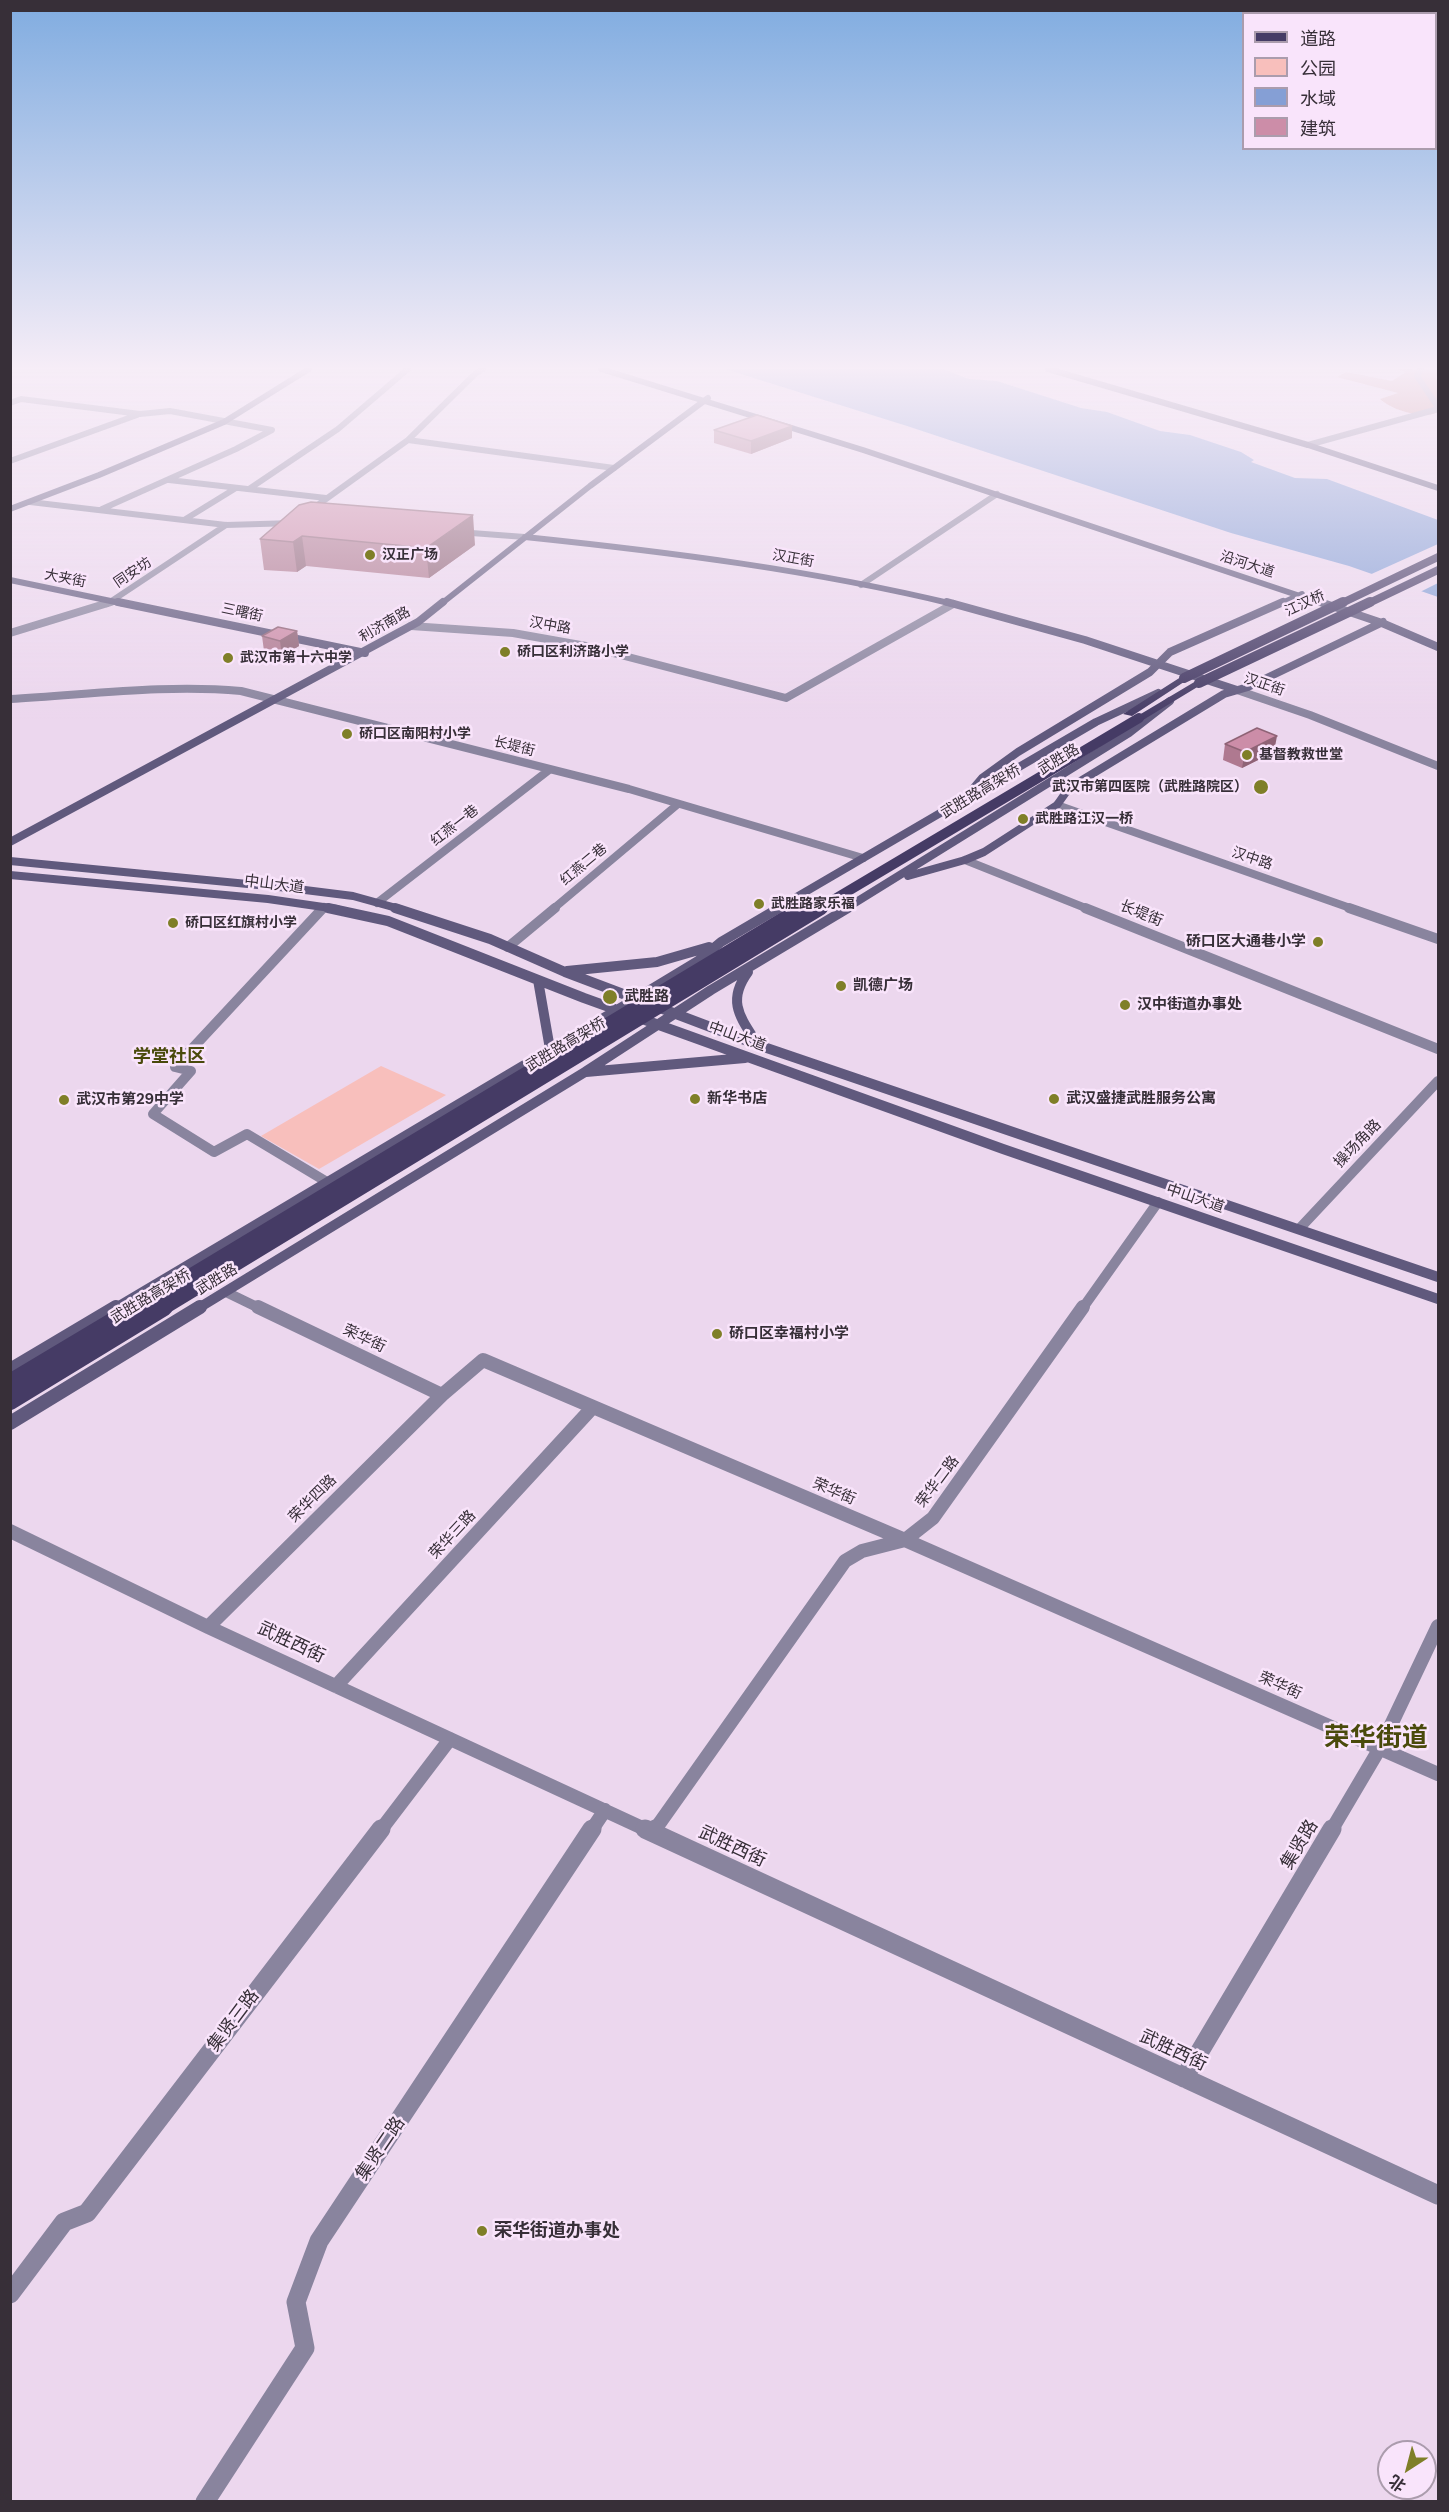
<!DOCTYPE html>
<meta charset="utf-8">
<style>
body{margin:0}
#map{position:relative;width:1449px;height:2512px;overflow:hidden;background:#ecd7ee;font-family:"DM Sans","Noto Sans SC",sans-serif}
canvas{display:block}
.frame{position:absolute;inset:0;border:12px solid #372f38;pointer-events:none}
.legend{position:absolute;left:1242px;top:12px;width:195px;height:138px;box-sizing:border-box;background:#f9e4fb;border:2px solid #ab9cad;margin:0;padding:8px 10px;list-style:none;font-size:18px;color:#372f38}
.legend li{display:flex;align-items:center;gap:12px;height:30px}
.legend b{width:30px;border:2px solid #ab9cad}
.north{position:absolute;left:1377px;top:2440px;width:60px;height:60px;box-sizing:border-box;background:#f9e4fb;border:2px solid #ab9cad;border-radius:50%;rotate:216deg;font-size:16px;font-weight:700;line-height:24px;text-align:center;color:#372f38}
.north::after{content:'';display:block;margin:auto;width:21px;height:27px;background:#7f7f28;clip-path:polygon(50% 0,100% 100%,50% 72%,0 100%)}
</style>
<div id="map">
<canvas width="1449" height="2512"></canvas>
<div class="frame"></div>
<ul class="legend">
<li><b style="height:8px;background:#453b65"></b>道路</li>
<li><b style="height:16px;background:#f8bfbc"></b>公园</li>
<li><b style="height:16px;background:#859fd5"></b>水域</li>
<li><b style="height:16px;background:#cc8da8"></b>建筑</li>
</ul>
<div class="north">北</div>
</div>
<script>
const g = document.querySelector('canvas').getContext('2d');
g.lineJoin = 'round';
function fillPath(path, color) { g.fillStyle = color; g.fill(path, 'evenodd'); }
function trace(path, color, width, dash) { g.strokeStyle = color; g.lineWidth = width; g.lineCap = dash ? 'butt' : 'round'; g.setLineDash(dash || []); g.stroke(path); }
function write(font, color, halo, rows, align = 'center') {
  g.font = font + ' "DM Sans","Noto Sans SC",sans-serif'; g.lineWidth = 5; g.setLineDash([]); g.textBaseline = 'middle'; g.strokeStyle = halo; g.fillStyle = color; for (const [text, x, y, turn = 0] of rows) {
    g.save(); g.translate(x, y); g.rotate((+turn || 0) * Math.PI / 180); g.textAlign = isNaN(turn) ? turn : align; if (halo) g.strokeText(text, 0, 0); g.fillText(text, 0, 0); g.restore();
  }
}
const green = new Path2D(`
 M 381,1066 L 446,1095 L 319,1169 L 261,1136 Z`);
const forest = new Path2D(`
 M 1396,369 L 1438,370 L 1436,378 L 1438,382 L 1438,412 C 1423,420 1392,410 1380,399 L 1398,393 L 1337,377 L 1346,372 L 1392,381 L 1406,372 Z`);
const water = new Path2D(`
 M 725,369 L 943,369 L 969,379 L 997,381 L 1081,408 L 1107,412 L 1160,431 L 1190,435 L 1241,452 L 1254,460 L 1251,462 L 1295,478 L 1327,479 L 1438,520 L 1438,597 L 1349,566 L 1231,533 L 907,426 Z`);
const pier = new Path2D(`
 M 1438,544 L 1438,583 L 1418,593 L 1367,576 Z`);
const streetFar4 = new Path2D(`
 M 1421,369 L 1417,376 L 1438,407
 M 10,403 L 21,399 L 140,414 L 170,411 L 272,430 L 236,449 L 102,509
 M 408,440 L 614,468
 M 1308,445 L 1438,409
 M 10,461 L 137,415
 M 169,480 L 326,498
 M 249,489 L 338,429 L 408,369
 M 30,502 L 226,525 L 294,523
 M 308,512 L 408,440 L 475,374 L 483,369
 M 184,520 L 236,488
 M 458,532 L 525,537
 M 861,585 L 997,494
 M 107,604 L 226,525`);
const streetFar3 = new Path2D(`
 M 411,626 L 513,633 L 586,646 L 786,698 L 953,604
 M 10,633 L 111,602
 M 1237,690 L 1310,715 L 1438,766
 M 10,699 C 87,695 164,684 241,691 L 629,789 L 863,858
 M 1057,805 L 1353,909
 M 965,860 L 1088,909
 M 377,903 L 549,770
 M 322,909 L 324,907
 M 553,909 L 678,804`);
const streetFar2 = new Path2D(`
 M 323,908 L 175,1067 L 191,1071 L 153,1114 L 214,1152 L 247,1134 L 327,1182
 M 1085,908 L 1438,1049
 M 1349,908 L 1438,939
 M 508,947 L 555,908
 M 1300,1228 L 1438,1081
 M 226,1292 L 261,1309
 M 1082,1309 L 1158,1202`);
const streetFar1 = new Path2D(`
 M 258,1307 L 442,1395 L 483,1360 L 905,1540 L 1438,1774
 M 10,1531 L 208,1627 L 649,1831
 M 208,1627 L 442,1395
 M 336,1686 L 593,1407
 M 380,1831 L 450,1739
 M 591,1831 L 605,1810
 M 654,1831 L 845,1561 L 862,1551 L 905,1540 L 933,1518 L 1083,1307
 M 1331,1831 L 1380,1748 L 1438,1626`);
const street = new Path2D(`
 M 645,1829 L 1438,2195
 M 653,1832 L 655,1829
 M 1184,2078 L 1332,1829
 M 10,2294 L 64,2222 L 87,2213 L 381,1829
 M 205,2502 L 305,2348 L 296,2302 L 319,2241 L 592,1829`);
const secondaryFar3 = new Path2D(`
 M 601,369 L 863,450 L 1324,604
 M 1048,369 L 1308,445 L 1438,488
 M 10,509 L 99,475 L 224,422 L 309,369
 M 525,537 C 669,552 812,570 953,604
 M 10,580 L 125,604
 M 441,604 L 590,486 L 708,398
 M 1280,604 L 1302,594`);
const secondaryFar2 = new Path2D(`
 M 118,602 L 365,653
 M 947,602 L 1085,640 L 1237,690
 M 1320,602 L 1382,623 L 1438,647
 M 971,791 L 982,778 L 1018,752 L 1150,672 L 1170,652 L 1283,602
 M 10,842 L 418,622 L 443,602
 M 10,861 L 289,888 L 353,896 L 400,909
 M 10,875 L 268,899 L 337,909
 M 908,876 L 965,860 L 984,852 L 1057,805 L 1069,788 L 1224,694 L 1248,687 L 1383,622
 M 776,909 L 1096,722 L 1158,693
 M 845,909 L 1129,733 L 1170,701`);
const secondaryFar1 = new Path2D(`
 M 328,908 L 388,921 L 584,998 L 1003,1149 L 1438,1299
 M 395,908 L 490,939 L 565,972 L 758,1045 L 1438,1277
 M 567,971 L 657,962 L 709,947
 M 748,972 C 726,1002 741,1018 758,1045
 M 538,980 L 550,1049
 M 586,1072 L 745,1058
 M 114,1309 L 617,1010 L 698,961 L 721,942 L 779,908
 M 197,1309 L 585,1072 L 711,990 L 848,908`);
const secondary = new Path2D(`
 M 10,1370 L 116,1307
 M 10,1423 L 200,1307`);
const primary = new Path2D(`
 M 1184,675 L 1187,676 L 1187,680 L 1132,716 L 1123,714 Z
 M 1196,681 L 1204,683 L 1143,720 L 1134,718 Z`);
const primaryBridgeFar3 = new Path2D(`
 M 1340,604 L 1438,557
 M 1367,604 L 1438,570`);
const primaryBridgeFar2 = new Path2D(`
 M 1184,678 L 1343,602
 M 1199,683 L 1370,602
 M 818,909 L 1139,718`);
const primaryBridgeFar1 = new Path2D(`
 M 135,1309 L 800,909
 M 162,1309 L 821,908`);
const primaryBridge = new Path2D(`
 M 10,1383 L 137,1307
 M 10,1401 L 164,1307`);
const wall = new Path2D(`
 M 792,426 L 792,438 L 751,454 L 714,443 L 714,430 Z
 M 311,502 L 475,545 L 429,578 L 306,566 L 297,572 L 264,570 L 260,539 Z
 M 297,631 L 299,646 L 282,656 L 264,651 L 262,636 Z
 M 1225,744 L 1274,752 L 1242,768 L 1223,760 Z`);
const shadedWall = new Path2D(`
 M 792,426 L 792,438 L 751,454 L 751,441 Z
 M 473,515 L 475,545 L 429,578 L 426,548 Z
 M 302,536 L 306,566 L 297,572 L 293,542 Z
 M 297,631 L 299,646 L 282,656 L 280,641 Z
 M 1277,736 L 1274,752 L 1242,768 L 1245,752 Z`);
const building = new Path2D(`
 M 757,415 L 792,426 L 751,441 L 714,430 Z
 M 311,502 L 473,515 L 426,548 L 302,536 L 293,542 L 260,539 L 299,505 Z
 M 278,627 L 297,631 L 280,641 L 262,636 Z
 M 1257,728 L 1277,736 L 1245,752 L 1225,744 Z`);
const markers = [
 [370,555,6,"#7f7f28"],
 [505,652,6,"#7f7f28"],
 [228,658,6,"#7f7f28"],
 [347,734,6,"#7f7f28"],
 [1247,755,6,"#7f7f28"],
 [1261,787,8,"#7f7f28"],
 [1023,819,6,"#7f7f28"],
 [759,904,6,"#7f7f28"],
 [173,923,6,"#7f7f28"],
 [1318,942,6,"#7f7f28"],
 [841,986,6,"#7f7f28"],
 [610,997,8,"#7f7f28"],
 [1125,1005,6,"#7f7f28"],
 [695,1099,6,"#7f7f28"],
 [1054,1099,6,"#7f7f28"],
 [64,1100,6,"#7f7f28"],
 [717,1334,6,"#7f7f28"],
 [482,2231,6,"#7f7f28"]
];
const farPoinames = [
 ["汉正广场",382,555],
 ["硚口区利济路小学",517,652],
 ["武汉市第十六中学",240,658],
 ["硚口区南阳村小学",359,734],
 ["基督教救世堂",1259,755],
 ["武汉市第四医院（武胜路院区）",1248,787,"right"],
 ["武胜路江汉一桥",1035,819],
 ["武胜路家乐福",771,904],
 ["硚口区红旗村小学",185,923]
];
const farStreetnames = [
 ["汉正街",793,559,10],
 ["沿河大道",1247,565,18],
 ["同安坊",133,573,-34],
 ["大夹街",65,579,11],
 ["江汉桥",1305,604,-25],
 ["三曙街",242,613,12],
 ["利济南路",385,625,-30],
 ["汉中路",550,626,10],
 ["汉正街",1264,685,19],
 ["长堤街",514,747,14],
 ["红燕一巷",455,826,-38],
 ["汉中路",1252,859,19],
 ["红燕二巷",584,865,-40]
];
const streetNames = [
 ["武胜路",1059,760,-31],
 ["武胜路高架桥",981,792,-31],
 ["中山大道",274,885,7],
 ["长堤街",1141,914,22],
 ["中山大道",737,1037,20],
 ["武胜路高架桥",566,1045,-31],
 ["操场角路",1358,1144,-46],
 ["中山大道",1195,1199,19],
 ["武胜路",217,1280,-31],
 ["武胜路高架桥",151,1297,-31],
 ["荣华街",364,1339,25],
 ["荣华二路",938,1482,-53],
 ["荣华街",834,1492,23],
 ["荣华四路",313,1499,-45],
 ["荣华三路",453,1535,-47],
 ["荣华街",1280,1686,24]
];
const poiNames = [
 ["硚口区大通巷小学",1306,942,"right"],
 ["凯德广场",853,986],
 ["武胜路",624,997],
 ["汉中街道办事处",1137,1005],
 ["新华书店",707,1099],
 ["武汉盛捷武胜服务公寓",1066,1099],
 ["武汉市第29中学",76,1100],
 ["硚口区幸福村小学",729,1334]
];
const quarterNames = [
 ["学堂社区",169,1057]
];
const nearStreetnames = [
 ["武胜西街",291,1643,25],
 ["集贤路",1300,1845,-59],
 ["武胜西街",732,1847,25],
 ["集贤三路",234,2021,-53],
 ["武胜西街",1173,2051,25],
 ["集贤二路",381,2149,-56]
];
const nearPoinames = [
 ["荣华街道办事处",494,2231]
];
const nearDistrictnames = [
 ["荣华街道",1376,1739]
];
fillPath(green, '#f8bfbc');
fillPath(forest, '#c88482');
fillPath(water, '#859fd5');
fillPath(pier, '#ecd7ee');
trace(streetFar4, '#89849e', 6);
trace(streetFar3, '#89849e', 8);
trace(streetFar2, '#89849e', 10);
trace(streetFar1, '#89849e', 14);
trace(street, '#89849e', 19);
trace(secondaryFar3, '#60597d', 6);
trace(secondaryFar2, '#60597d', 8);
trace(secondaryFar1, '#60597d', 10);
trace(secondary, '#60597d', 14);
fillPath(primary, '#453b65');
trace(primaryBridgeFar3, '#453b65', 8);
trace(primaryBridgeFar2, '#453b65', 10);
trace(primaryBridgeFar1, '#453b65', 14);
trace(primaryBridge, '#453b65', 18);
fillPath(wall, '#af7990');
fillPath(shadedWall, '#8f6376');
fillPath(building, '#cc8da8');
trace(building, '#8f6376', 1.5);
const sky = g.createLinearGradient(0, 0, 0, 721);
sky.addColorStop(0, '#80ace0');
sky.addColorStop(0.51, '#f6edf7');
sky.addColorStop(1, '#f6edf700');
g.fillStyle = sky;
g.fillRect(0, 0, 1449, 721);
for (const [x, y, r, color] of markers) { const dot = new Path2D(); dot.arc(x, y, r, 0, 2 * Math.PI); g.fillStyle = color; g.fill(dot); trace(dot, '#f9e4fb', 2); }
write('bold 14px', '#372f38', '#f9e4fb', farPoinames, 'left');
write('14px', '#372f38', '#f9e4fb', farStreetnames);
write('15px', '#372f38', '#f9e4fb', streetNames);
write('bold 15px', '#372f38', '#f9e4fb', poiNames, 'left');
write('bold 18px', '#4a4a0c', '#f9e4fb', quarterNames);
write('18px', '#372f38', '#f9e4fb', nearStreetnames);
write('bold 18px', '#372f38', '#f9e4fb', nearPoinames, 'left');
write('bold 26px', '#4a4a0c', '#f9e4fb', nearDistrictnames);
</script>
